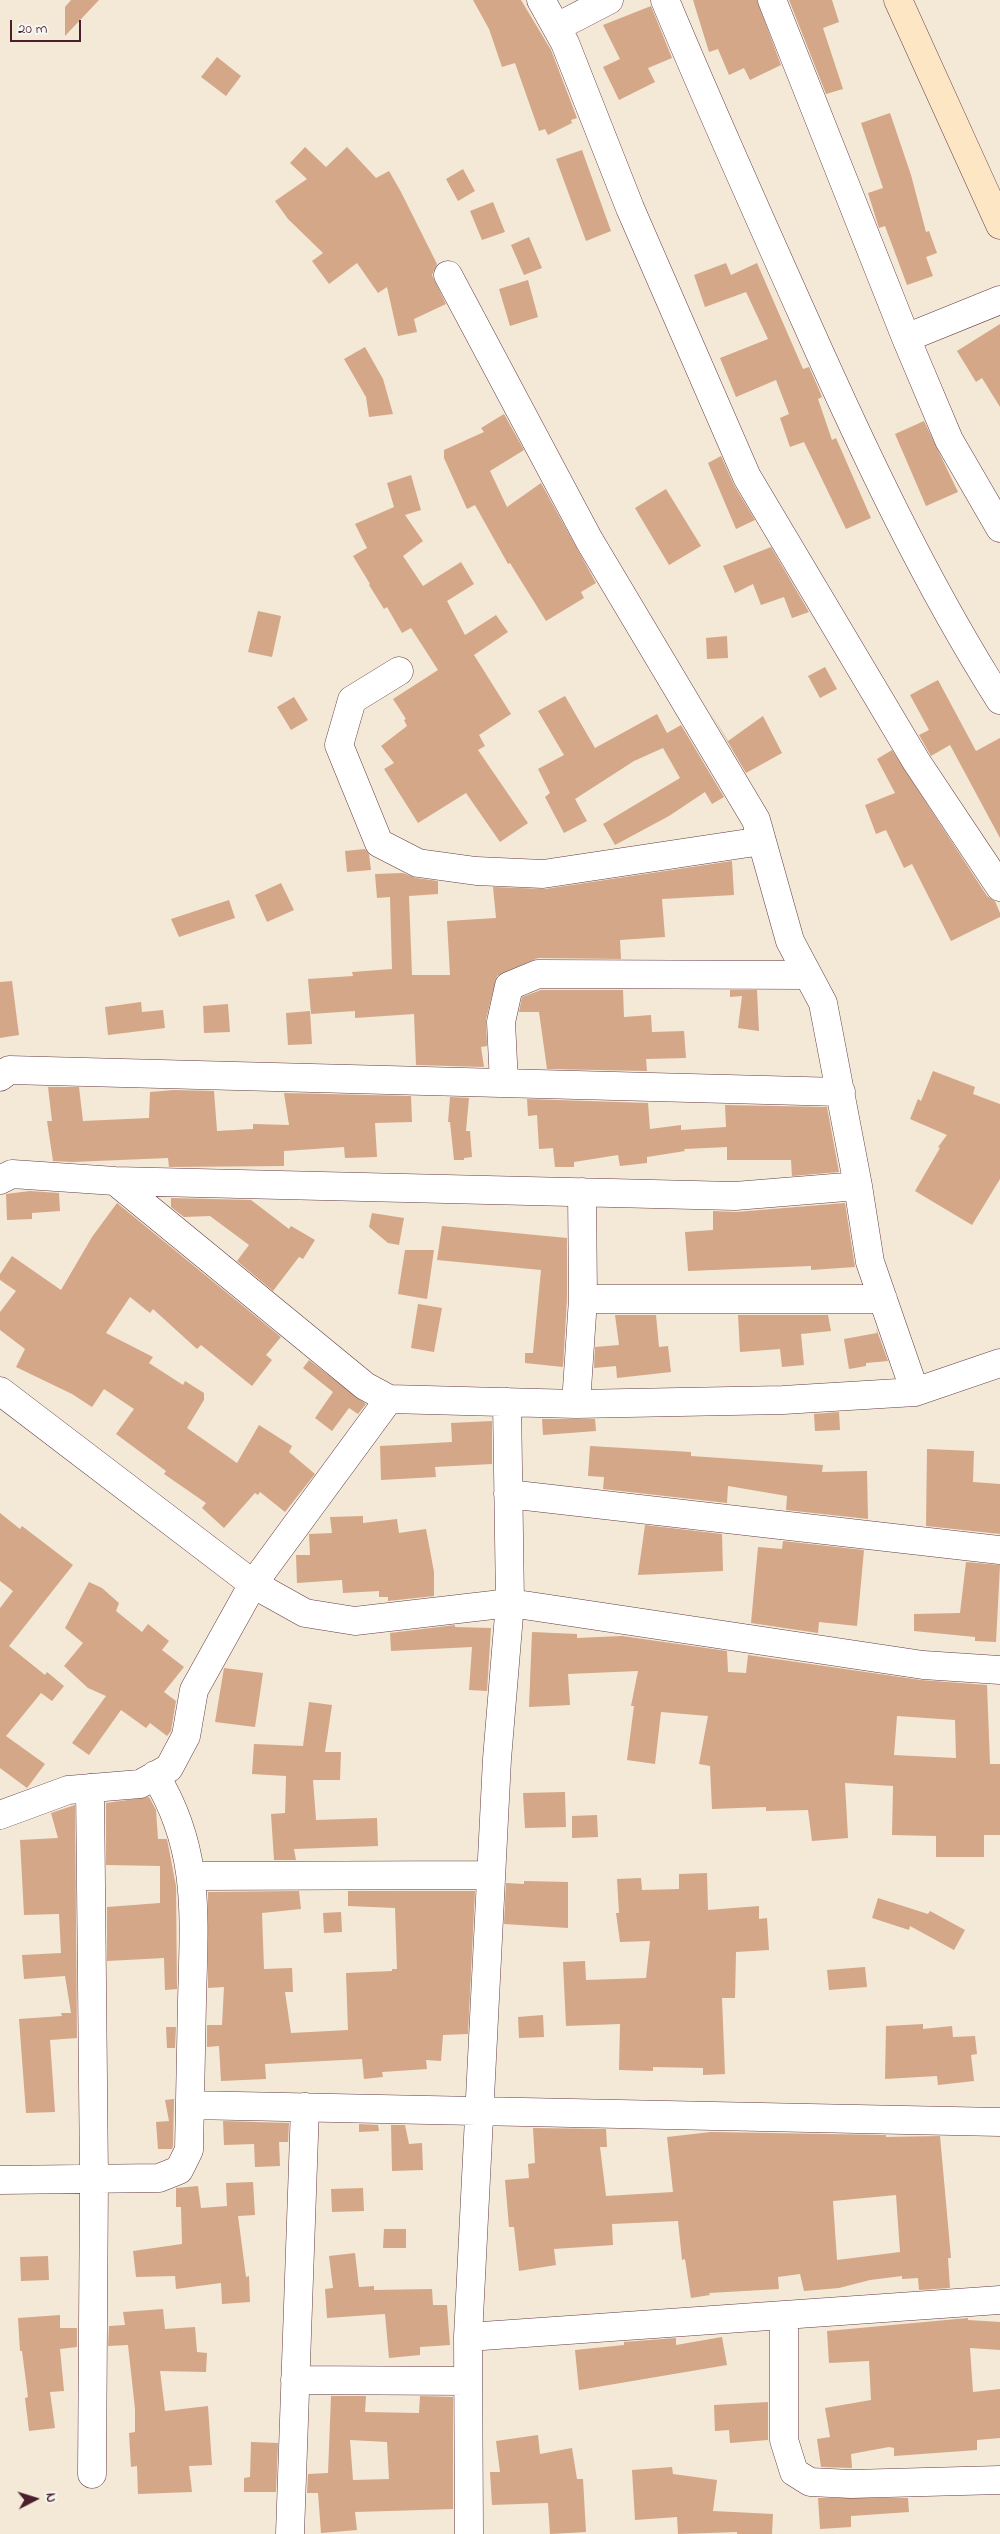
<!DOCTYPE html>
<style>
body{margin:0}
#map{position:relative;width:1000px;height:2534px;overflow:hidden;background:#f4e8d6;font-family:"Indie Flower",sans-serif}
canvas{display:block}
.north{position:absolute;left:10px;top:2474px;width:50px;height:50px;-webkit-text-stroke:4px #f6f6f2;paint-order:stroke;rotate:85deg;font-size:14px;font-weight:700;line-height:20px;text-align:center;color:#4a1f2b}
.north::after{content:'';display:block;margin:auto;width:18px;height:22px;background:#4a1f2b;clip-path:polygon(50% 0,100% 100%,50% 72%,0 100%)}
.scale{position:absolute;left:10px;top:20px;width:71px;height:22px;box-sizing:border-box;border:2px solid #4a1f2b;border-top:0;padding-left:6px;font-size:15px;line-height:18px;white-space:nowrap;color:#4a1f2b;-webkit-text-stroke:4px #f6f6f2;paint-order:stroke}
</style>
<div id="map">
<canvas width="1000" height="2534"></canvas>
<div class="north">N</div>
<div class="scale">20 m</div>
</div>
<script>
const g = document.querySelector('canvas').getContext('2d');
g.lineJoin = 'round';
function fillPath(path, color) { g.fillStyle = color; g.fill(path, 'evenodd'); }
function trace(path, color, width, dash) { g.strokeStyle = color; g.lineWidth = width; g.lineCap = dash ? 'butt' : 'round'; g.setLineDash(dash || []); g.stroke(path); }
const building = new Path2D(`
 M 71,0 L 99,0 L 65,36 L 65,7 Z
 M 473,0 L 521,0 L 551,50 L 577,118 L 571,120 L 572,123 L 548,135 L 545,129 L 539,131 L 515,63 L 502,67 L 489,29 Z
 M 693,0 L 757,0 L 781,65 L 750,80 L 744,68 L 729,75 L 718,49 L 709,52 Z
 M 789,0 L 832,0 L 839,22 L 823,28 L 843,89 L 826,94 Z
 M 651,6 L 672,58 L 648,68 L 655,82 L 619,100 L 603,67 L 620,59 L 603,25 Z
 M 217,57 L 241,76 L 226,96 L 201,77 Z
 M 890,113 L 911,175 L 926,232 L 929,231 L 937,253 L 926,257 L 933,276 L 907,285 L 885,226 L 879,228 L 868,193 L 883,188 L 861,123 Z
 M 305,147 L 326,167 L 347,147 L 376,178 L 389,171 L 401,192 L 437,264 L 432,275 L 446,304 L 414,319 L 417,332 L 398,336 L 387,287 L 378,293 L 357,263 L 329,284 L 312,261 L 323,253 L 288,219 L 275,201 L 307,179 L 290,163 Z
 M 582,150 L 611,231 L 586,241 L 556,159 Z
 M 463,169 L 475,191 L 458,201 L 446,179 Z
 M 493,202 L 505,232 L 482,240 L 470,211 Z
 M 529,237 L 542,268 L 524,275 L 511,245 Z
 M 726,263 L 731,275 L 757,263 L 803,369 L 809,367 L 817,385 L 822,397 L 818,399 L 832,440 L 836,438 L 871,518 L 846,529 L 804,442 L 790,447 L 780,418 L 789,414 L 776,380 L 736,397 L 720,358 L 768,339 L 746,292 L 705,307 L 694,275 Z
 M 528,280 L 538,317 L 510,326 L 499,289 Z
 M 1000,324 L 1000,407 L 982,378 L 976,382 L 957,351 Z
 M 365,347 L 383,379 L 393,414 L 369,417 L 366,397 L 344,359 Z
 M 504,414 L 524,450 L 490,471 L 507,507 L 541,483 L 596,583 L 581,592 L 584,598 L 546,621 L 510,563 L 508,564 L 475,505 L 467,509 L 444,458 L 444,450 L 484,432 L 481,428 Z
 M 924,421 L 958,492 L 926,506 L 895,434 Z
 M 721,456 L 734,485 L 755,520 L 736,529 L 708,463 Z
 M 411,475 L 421,510 L 405,515 L 423,541 L 403,556 L 423,586 L 461,562 L 474,584 L 447,601 L 465,635 L 496,615 L 508,632 L 474,655 L 511,714 L 479,735 L 485,746 L 478,750 L 528,823 L 500,842 L 466,793 L 418,823 L 384,769 L 394,763 L 381,746 L 407,726 L 404,720 L 406,719 L 393,699 L 438,670 L 411,628 L 402,633 L 387,607 L 384,609 L 369,585 L 370,584 L 353,556 L 367,548 L 355,524 L 394,507 L 387,483 Z
 M 666,489 L 701,546 L 669,565 L 635,508 Z
 M 771,547 L 809,612 L 792,618 L 784,597 L 761,605 L 753,584 L 735,593 L 723,566 Z
 M 258,611 L 281,616 L 272,657 L 248,652 Z
 M 727,636 L 728,658 L 707,659 L 706,638 Z
 M 825,667 L 837,689 L 820,698 L 808,676 Z
 M 938,680 L 976,751 L 1000,738 L 1000,838 L 950,745 L 931,756 L 919,735 L 929,730 L 910,695 Z
 M 565,696 L 595,748 L 657,714 L 667,733 L 681,725 L 724,797 L 712,804 L 705,792 L 669,816 L 615,845 L 603,824 L 680,778 L 663,748 L 634,761 L 575,799 L 587,821 L 564,833 L 545,797 L 550,793 L 538,769 L 564,755 L 538,711 Z
 M 294,697 L 308,720 L 291,730 L 277,707 Z
 M 709,710 L 728,741 L 763,716 L 782,753 L 746,773 Z
 M 892,750 L 987,896 L 995,901 L 1000,913 L 1000,917 L 951,941 L 912,864 L 904,868 L 886,830 L 876,834 L 865,805 L 895,793 L 877,759 Z
 M 365,849 L 369,854 L 371,870 L 347,872 L 345,851 Z
 M 732,861 L 734,895 L 662,899 L 665,937 L 620,940 L 621,959 L 538,958 L 497,976 L 486,1019 L 487,1046 L 481,1047 L 484,1067 L 416,1065 L 414,1014 L 355,1018 L 355,1011 L 311,1014 L 308,979 L 353,976 L 352,972 L 392,969 L 390,897 L 377,898 L 375,874 L 403,873 L 416,878 L 438,881 L 438,894 L 409,896 L 412,975 L 450,975 L 447,921 L 496,918 L 493,887 L 545,889 Z
 M 281,883 L 294,910 L 267,922 L 255,895 Z
 M 229,900 L 235,918 L 179,937 L 171,919 Z
 M 12,981 L 19,1035 L 0,1038 L 0,982 Z
 M 541,990 L 623,990 L 624,1017 L 651,1015 L 652,1032 L 684,1031 L 686,1058 L 646,1059 L 647,1071 L 547,1069 L 539,1012 L 519,1012 L 522,997 Z
 M 730,990 L 757,990 L 759,1031 L 738,1028 L 742,996 L 730,997 Z
 M 141,1002 L 142,1012 L 163,1010 L 165,1028 L 108,1035 L 105,1007 Z
 M 228,1004 L 230,1032 L 204,1033 L 203,1006 Z
 M 310,1011 L 312,1044 L 288,1045 L 286,1013 Z
 M 933,1071 L 975,1087 L 973,1094 L 1000,1104 L 1000,1179 L 972,1225 L 915,1191 L 940,1148 L 938,1147 L 947,1135 L 910,1119 L 918,1099 L 921,1101 Z
 M 48,1087 L 79,1087 L 83,1121 L 149,1118 L 150,1092 L 174,1090 L 214,1091 L 217,1131 L 253,1129 L 253,1124 L 289,1125 L 284,1093 L 411,1096 L 412,1122 L 375,1123 L 377,1157 L 345,1158 L 344,1147 L 284,1151 L 284,1166 L 169,1167 L 168,1158 L 72,1162 L 53,1161 L 47,1121 L 52,1121 Z
 M 450,1097 L 469,1098 L 466,1131 L 470,1131 L 472,1157 L 464,1158 L 464,1160 L 454,1160 L 450,1122 L 448,1122 Z
 M 527,1099 L 648,1103 L 650,1129 L 681,1125 L 681,1130 L 726,1127 L 725,1105 L 827,1107 L 839,1172 L 792,1176 L 791,1160 L 727,1160 L 727,1147 L 684,1149 L 685,1151 L 647,1157 L 647,1163 L 620,1166 L 618,1155 L 574,1162 L 574,1167 L 555,1167 L 553,1148 L 539,1149 L 537,1115 L 528,1116 Z
 M 30,1191 L 59,1193 L 60,1211 L 32,1213 L 32,1219 L 7,1220 L 6,1194 Z
 M 171,1198 L 251,1200 L 289,1229 L 291,1226 L 315,1240 L 303,1259 L 299,1257 L 273,1291 L 237,1261 L 249,1245 L 210,1216 L 184,1217 L 171,1207 Z
 M 117,1203 L 281,1337 L 266,1355 L 272,1360 L 252,1386 L 201,1345 L 197,1349 L 153,1309 L 150,1313 L 130,1297 L 106,1333 L 153,1357 L 149,1363 L 183,1385 L 185,1381 L 204,1393 L 204,1400 L 187,1428 L 237,1463 L 259,1425 L 292,1446 L 289,1452 L 315,1474 L 285,1512 L 260,1492 L 258,1495 L 255,1493 L 224,1528 L 202,1508 L 206,1503 L 164,1474 L 166,1471 L 116,1434 L 134,1409 L 104,1389 L 92,1407 L 72,1394 L 16,1367 L 25,1349 L 0,1330 L 0,1312 L 16,1291 L 0,1280 L 0,1274 L 12,1256 L 61,1290 L 92,1237 Z
 M 845,1203 L 855,1267 L 811,1270 L 811,1266 L 688,1271 L 685,1232 L 713,1230 L 713,1211 L 736,1212 Z
 M 372,1213 L 404,1218 L 399,1245 L 388,1243 L 369,1227 Z
 M 442,1226 L 567,1238 L 567,1299 L 563,1367 L 525,1363 L 525,1353 L 533,1353 L 541,1270 L 437,1260 Z
 M 405,1250 L 434,1250 L 427,1299 L 398,1294 Z
 M 418,1304 L 442,1308 L 434,1352 L 411,1348 Z
 M 615,1315 L 656,1315 L 659,1347 L 668,1346 L 671,1372 L 617,1378 L 616,1366 L 594,1368 L 595,1347 L 619,1345 Z
 M 738,1315 L 828,1315 L 831,1331 L 801,1334 L 804,1365 L 782,1367 L 780,1349 L 740,1352 Z
 M 876,1328 L 888,1361 L 866,1363 L 866,1366 L 849,1369 L 844,1339 L 877,1333 Z
 M 309,1360 L 366,1404 L 358,1414 L 349,1408 L 332,1431 L 315,1418 L 333,1392 L 303,1368 Z
 M 839,1412 L 840,1430 L 815,1431 L 814,1414 Z
 M 542,1419 L 595,1419 L 596,1431 L 543,1435 Z
 M 492,1421 L 492,1464 L 435,1467 L 436,1477 L 381,1480 L 380,1446 L 452,1442 L 451,1423 Z
 M 590,1446 L 691,1452 L 691,1456 L 823,1465 L 822,1472 L 867,1471 L 868,1519 L 786,1510 L 787,1496 L 728,1486 L 727,1503 L 603,1489 L 604,1477 L 588,1476 Z
 M 927,1449 L 974,1451 L 973,1482 L 1000,1484 L 1000,1534 L 926,1526 Z
 M 0,1513 L 20,1529 L 22,1526 L 73,1565 L 9,1646 L 45,1675 L 47,1672 L 64,1686 L 52,1701 L 41,1693 L 6,1736 L 45,1764 L 27,1788 L 0,1768 L 0,1608 L 13,1591 L 0,1581 Z
 M 363,1516 L 363,1523 L 397,1519 L 399,1533 L 426,1529 L 434,1572 L 434,1596 L 388,1601 L 388,1597 L 379,1597 L 379,1591 L 343,1593 L 342,1580 L 297,1583 L 296,1555 L 310,1555 L 309,1534 L 332,1533 L 330,1517 Z
 M 645,1525 L 722,1534 L 723,1571 L 638,1575 Z
 M 783,1541 L 864,1550 L 857,1626 L 819,1622 L 818,1633 L 751,1623 L 758,1547 L 782,1549 Z
 M 966,1562 L 1000,1565 L 996,1642 L 975,1641 L 975,1637 L 914,1631 L 914,1614 L 960,1613 Z
 M 89,1582 L 102,1588 L 119,1603 L 116,1611 L 142,1632 L 148,1624 L 169,1641 L 162,1650 L 184,1667 L 164,1692 L 176,1701 L 171,1731 L 167,1736 L 150,1723 L 146,1728 L 121,1710 L 89,1755 L 72,1743 L 106,1696 L 88,1688 L 64,1666 L 83,1643 L 65,1628 Z
 M 455,1625 L 455,1627 L 491,1628 L 487,1691 L 469,1690 L 472,1647 L 391,1651 L 390,1633 Z
 M 532,1632 L 577,1634 L 577,1638 L 622,1636 L 727,1651 L 728,1672 L 746,1673 L 748,1655 L 921,1680 L 987,1685 L 990,1764 L 1000,1764 L 1000,1835 L 984,1835 L 984,1857 L 936,1857 L 936,1836 L 892,1835 L 893,1786 L 845,1783 L 848,1838 L 812,1841 L 808,1810 L 766,1811 L 766,1807 L 712,1809 L 710,1766 L 699,1764 L 708,1716 L 661,1712 L 655,1764 L 627,1760 L 634,1706 L 631,1706 L 638,1671 L 568,1674 L 570,1705 L 529,1707 ZM 897,1716 L 955,1720 L 956,1758 L 894,1755 Z
 M 224,1668 L 263,1673 L 255,1727 L 215,1722 Z
 M 309,1702 L 332,1705 L 325,1752 L 341,1752 L 340,1780 L 313,1780 L 316,1820 L 377,1818 L 378,1846 L 294,1849 L 296,1860 L 274,1860 L 271,1814 L 285,1813 L 286,1776 L 252,1774 L 254,1744 L 303,1746 Z
 M 565,1792 L 566,1827 L 525,1828 L 523,1793 Z
 M 149,1797 L 156,1810 L 158,1839 L 167,1839 L 176,1886 L 177,1989 L 165,1990 L 164,1958 L 107,1961 L 107,1907 L 160,1903 L 160,1866 L 106,1865 L 106,1803 Z
 M 75,1805 L 77,2038 L 50,2040 L 55,2112 L 26,2113 L 19,2019 L 62,2016 L 61,2013 L 71,2013 L 65,1976 L 24,1979 L 22,1955 L 61,1953 L 59,1914 L 24,1915 L 20,1840 L 58,1838 L 51,1813 Z
 M 597,1815 L 598,1837 L 572,1838 L 572,1816 Z
 M 707,1873 L 708,1910 L 759,1906 L 759,1919 L 767,1918 L 769,1950 L 736,1952 L 735,1998 L 722,1998 L 725,2074 L 703,2075 L 703,2068 L 653,2067 L 653,2071 L 619,2070 L 620,2024 L 566,2026 L 563,1962 L 585,1961 L 586,1980 L 646,1978 L 650,1941 L 620,1942 L 616,1913 L 619,1913 L 617,1879 L 641,1878 L 642,1890 L 679,1889 L 679,1874 Z
 M 524,1881 L 568,1882 L 568,1928 L 504,1924 L 506,1883 L 524,1884 Z
 M 299,1891 L 301,1909 L 262,1913 L 264,1969 L 292,1968 L 293,1992 L 285,1992 L 291,2033 L 348,2030 L 346,1973 L 392,1971 L 392,1969 L 397,1969 L 395,1908 L 348,1906 L 348,1891 L 475,1891 L 468,2034 L 443,2035 L 441,2061 L 426,2060 L 427,2069 L 382,2072 L 383,2077 L 364,2079 L 362,2059 L 265,2064 L 266,2079 L 221,2081 L 219,2046 L 207,2047 L 207,2025 L 222,2025 L 224,1987 L 208,1988 L 208,1892 Z
 M 878,1898 L 928,1914 L 930,1911 L 965,1930 L 954,1950 L 910,1926 L 909,1930 L 872,1918 Z
 M 341,1912 L 342,1932 L 324,1933 L 323,1913 Z
 M 865,1967 L 867,1987 L 829,1990 L 827,1970 Z
 M 543,2015 L 544,2037 L 519,2038 L 518,2017 Z
 M 923,2024 L 923,2029 L 952,2026 L 953,2037 L 975,2036 L 977,2054 L 971,2055 L 974,2081 L 938,2085 L 937,2076 L 885,2079 L 886,2026 Z
 M 166,2027 L 176,2027 L 175,2048 L 167,2048 Z
 M 174,2099 L 173,2146 L 172,2149 L 158,2149 L 156,2122 L 169,2121 L 165,2100 Z
 M 223,2121 L 289,2123 L 288,2142 L 279,2142 L 280,2166 L 255,2167 L 254,2144 L 224,2145 Z
 M 359,2124 L 378,2125 L 379,2131 L 359,2132 Z
 M 391,2125 L 405,2125 L 409,2144 L 422,2143 L 423,2170 L 392,2171 Z
 M 533,2128 L 606,2129 L 607,2147 L 600,2147 L 606,2196 L 673,2192 L 667,2137 L 711,2132 L 886,2135 L 886,2137 L 940,2136 L 951,2258 L 948,2258 L 950,2288 L 919,2290 L 918,2278 L 902,2279 L 902,2276 L 870,2280 L 839,2288 L 804,2291 L 800,2274 L 778,2277 L 779,2289 L 709,2293 L 710,2295 L 691,2298 L 685,2259 L 682,2260 L 678,2221 L 612,2224 L 613,2245 L 554,2249 L 556,2265 L 519,2271 L 514,2227 L 509,2227 L 505,2180 L 529,2178 L 528,2164 L 535,2163 ZM 896,2195 L 900,2252 L 837,2260 L 833,2201 Z
 M 253,2182 L 255,2215 L 238,2216 L 246,2277 L 249,2276 L 250,2302 L 222,2304 L 221,2283 L 176,2289 L 175,2276 L 136,2277 L 133,2251 L 182,2244 L 181,2207 L 176,2207 L 176,2188 L 198,2186 L 201,2208 L 227,2206 L 226,2183 Z
 M 363,2188 L 364,2211 L 332,2212 L 331,2189 Z
 M 384,2229 L 406,2229 L 406,2248 L 383,2248 Z
 M 355,2253 L 359,2287 L 374,2286 L 374,2290 L 432,2289 L 433,2305 L 447,2305 L 450,2345 L 420,2347 L 420,2355 L 389,2358 L 385,2314 L 327,2318 L 325,2289 L 333,2288 L 329,2256 Z
 M 48,2256 L 49,2280 L 21,2281 L 20,2257 Z
 M 163,2309 L 165,2329 L 195,2327 L 197,2352 L 207,2353 L 206,2372 L 160,2371 L 165,2411 L 208,2406 L 212,2465 L 189,2466 L 192,2492 L 138,2494 L 137,2466 L 131,2467 L 129,2433 L 135,2432 L 135,2409 L 128,2345 L 108,2346 L 109,2326 L 125,2325 L 123,2312 Z
 M 60,2315 L 60,2328 L 77,2328 L 77,2347 L 60,2349 L 64,2391 L 50,2392 L 55,2428 L 29,2431 L 25,2398 L 28,2397 L 22,2351 L 20,2351 L 18,2318 Z
 M 968,2318 L 968,2320 L 1000,2322 L 1000,2350 L 970,2348 L 973,2392 L 1000,2389 L 1000,2438 L 977,2440 L 977,2450 L 894,2456 L 894,2448 L 889,2447 L 851,2454 L 852,2468 L 821,2467 L 817,2439 L 830,2437 L 825,2408 L 871,2400 L 869,2361 L 829,2363 L 827,2331 Z
 M 722,2337 L 727,2365 L 579,2390 L 575,2350 L 624,2345 L 624,2342 L 676,2338 L 676,2345 Z
 M 331,2396 L 366,2396 L 365,2412 L 419,2413 L 420,2396 L 453,2397 L 453,2509 L 355,2512 L 357,2530 L 321,2533 L 318,2493 L 307,2493 L 308,2474 L 328,2473 ZM 350,2440 L 387,2442 L 389,2479 L 353,2480 Z
 M 768,2402 L 768,2440 L 730,2443 L 729,2430 L 715,2431 L 714,2405 Z
 M 538,2435 L 540,2454 L 572,2448 L 577,2479 L 583,2479 L 586,2532 L 550,2534 L 548,2503 L 492,2505 L 490,2472 L 500,2472 L 496,2441 Z
 M 251,2442 L 278,2443 L 276,2492 L 244,2492 L 244,2478 L 250,2477 Z
 M 672,2467 L 673,2474 L 717,2480 L 713,2511 L 773,2514 L 772,2534 L 737,2534 L 737,2532 L 678,2534 L 677,2517 L 635,2520 L 632,2470 Z
 M 818,2498 L 908,2498 L 909,2512 L 851,2516 L 851,2527 L 820,2529 Z`);
const street = new Path2D(`
 M 541,0 L 565,43 L 630,208 L 747,477 L 916,761 L 1000,887
 M 665,0 C 710,108 758,215 806,322 C 863,450 925,582 1000,700
 M 772,0 L 906,338 L 949,440 L 1000,528
 M 557,27 L 609,0
 M 448,275 L 589,540 L 756,820 L 790,941 L 823,1003 L 858,1186 L 870,1262 L 915,1392
 M 906,338 L 1000,300
 M 399,671 L 352,700 L 339,745 L 379,843 L 418,863 L 476,871 L 543,874 L 762,841
 M 0,1077 L 9,1070 L 841,1092
 M 504,1083 L 501,1022 L 509,986 L 538,974 L 808,975
 M 0,1180 L 12,1174 L 115,1181 L 735,1196 L 858,1186
 M 115,1181 L 365,1386 L 389,1399 L 576,1404 L 783,1400 L 915,1392 L 1000,1363
 M 583,1299 L 883,1299
 M 0,1391 L 253,1584 L 305,1613 L 355,1621 L 510,1603 L 923,1665 L 1000,1670
 M 576,1404 L 583,1299 L 582,1192
 M 508,1494 L 1000,1550
 M 90,1788 L 94,2179 L 92,2474
 M 0,1815 L 68,1790 L 140,1784 L 169,1768 L 186,1736 L 194,1690 L 253,1584 L 389,1399
 M 191,1876 L 491,1875
 M 190,2105 L 1000,2122
 M 0,2180 L 159,2178 L 179,2170 L 189,2150 C 190,2100 191,2051 192,2001 C 194,1917 201,1850 155,1775
 M 784,2315 L 784,2440 L 794,2472 L 810,2482 L 851,2484 L 1000,2480
 M 468,2337 L 1000,2300
 M 295,2380 L 468,2381
 M 290,2534 L 305,2107
 M 469,2534 L 468,2337 L 497,1759 L 510,1603 L 507,1402`);
const secondary = new Path2D(`
 M 898,0 L 1000,225`);
fillPath(building, '#d4a788');
trace(street, '#643d45', 29);
trace(secondary, '#643d45', 29);
trace(street, '#fff', 28);
trace(secondary, '#fce6c4', 28);
</script>
